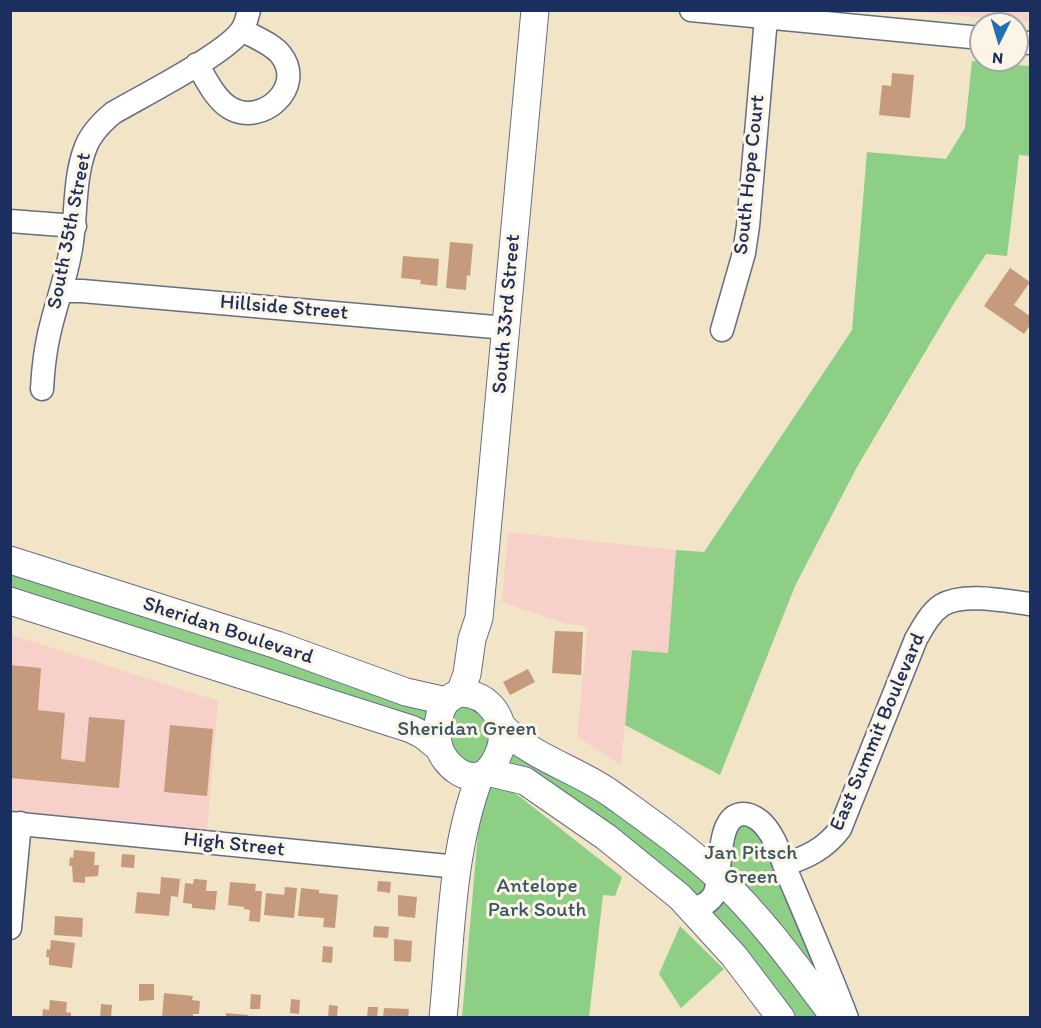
<!DOCTYPE html>
<style>
body{margin:0}
#map{position:relative;width:1041px;height:1028px;overflow:hidden;background:#f2e4c7;font-family:Itim,sans-serif}
canvas{display:block}
.frame{position:absolute;inset:0;border:12px solid #1b2f5e;pointer-events:none}
.north{position:absolute;left:969px;top:12px;width:60px;height:60px;box-sizing:border-box;background:#fcf5e5;border:2px solid #a2a6af;border-radius:50%;rotate:185deg;font-size:16px;font-weight:700;line-height:24px;text-align:center;color:#1b2f5e}
.north::after{content:'';display:block;margin:auto;width:21px;height:27px;background:#1f6fb2;clip-path:polygon(50% 0,100% 100%,50% 72%,0 100%)}
</style>
<div id="map">
<canvas width="1041" height="1028"></canvas>
<div class="frame"></div>
<div class="north">N</div>
</div>
<script>
const g = document.querySelector('canvas').getContext('2d');
g.lineJoin = 'round';
function fillPath(path, color) { g.fillStyle = color; g.fill(path, 'evenodd'); }
function trace(path, color, width, dash) { g.strokeStyle = color; g.lineWidth = width; g.lineCap = dash ? 'butt' : 'round'; g.setLineDash(dash || []); g.stroke(path); }
function write(font, color, halo, rows, align = 'center') {
  g.font = font + ' Itim,sans-serif'; g.lineWidth = 6; g.setLineDash([]); g.textBaseline = 'middle'; g.strokeStyle = halo; g.fillStyle = color; for (const [text, x, y, turn = 0] of rows) {
    g.save(); g.translate(x, y); g.rotate((+turn || 0) * Math.PI / 180); g.textAlign = isNaN(turn) ? turn : align; if (halo) g.strokeText(text, 0, 0); g.fillText(text, 0, 0); g.restore();
  }
}
const built = new Path2D(`
 M 907,11 L 1030,11 L 1030,22 Z
 M 508,532 L 676,550 L 668,653 L 632,650 L 621,765 L 577,737 L 588,626 L 567,624 L 502,602 Z
 M 10,634 L 218,701 L 206,842 L 11,823 Z`);
const green = new Path2D(`
 M 972,61 L 1030,66 L 1030,156 L 1019,155 L 1007,256 L 986,254 L 953,305 L 857,467 L 795,586 L 720,775 L 625,725 L 632,650 L 668,653 L 676,550 L 704,552 L 852,330 L 867,152 L 946,159 L 965,128 Z
 M 11,560 L 277,645 L 460,693 L 717,876 L 724,835 L 751,815 L 847,1017 L 781,1017 L 606,837 L 443,754 L 11,601 Z
 M 497,783 L 519,796 L 622,877 L 615,896 L 603,895 L 589,1017 L 462,1018 L 481,798 L 484,786 Z
 M 680,926 L 724,969 L 681,1008 L 659,974 Z`);
const building = new Path2D(`
 M 892,73 L 914,75 L 910,118 L 879,115 L 882,85 L 891,86 Z
 M 450,242 L 473,244 L 470,276 L 467,275 L 466,290 L 446,288 Z
 M 403,256 L 439,259 L 437,286 L 420,284 L 421,280 L 401,278 Z
 M 1010,268 L 1030,282 L 1014,305 L 1030,316 L 1030,325 L 1024,334 L 984,306 Z
 M 555,631 L 583,632 L 581,675 L 552,673 Z
 M 10,665 L 41,668 L 38,710 L 65,713 L 61,759 L 85,762 L 89,717 L 125,720 L 119,788 L 10,778 Z
 M 528,669 L 535,682 L 510,695 L 503,682 Z
 M 170,725 L 213,729 L 207,796 L 164,792 Z
 M 74,850 L 95,852 L 94,865 L 99,865 L 98,876 L 85,877 L 85,883 L 73,882 L 72,866 L 69,866 L 70,857 L 73,858 Z
 M 122,854 L 135,855 L 134,868 L 121,867 Z
 M 161,877 L 180,879 L 178,897 L 171,896 L 169,916 L 135,913 L 137,892 L 160,894 Z
 M 194,879 L 207,880 L 206,891 L 217,891 L 215,910 L 192,908 L 192,904 L 183,903 L 185,883 L 193,884 Z
 M 378,881 L 391,882 L 390,893 L 377,891 Z
 M 230,882 L 256,884 L 255,891 L 262,891 L 260,922 L 249,921 L 250,910 L 244,909 L 244,907 L 228,905 Z
 M 285,887 L 297,888 L 294,918 L 264,915 L 266,893 L 284,895 Z
 M 301,888 L 319,890 L 319,893 L 338,895 L 335,928 L 323,927 L 324,918 L 298,916 Z
 M 398,895 L 417,897 L 415,918 L 398,916 Z
 M 55,916 L 83,918 L 82,937 L 54,935 Z
 M 374,926 L 389,927 L 388,938 L 373,937 Z
 M 394,939 L 412,941 L 411,962 L 394,961 Z
 M 51,940 L 75,943 L 72,968 L 49,965 L 49,957 L 46,957 L 47,949 L 50,950 Z
 M 323,946 L 333,947 L 332,963 L 322,962 Z
 M 139,984 L 154,984 L 154,1000 L 139,1001 Z
 M 164,993 L 193,996 L 192,1000 L 200,1001 L 199,1014 L 193,1014 L 193,1018 L 162,1018 Z
 M 251,994 L 261,995 L 260,1009 L 250,1009 Z
 M 291,999 L 300,1000 L 299,1014 L 290,1013 Z
 M 50,1000 L 67,1002 L 66,1012 L 71,1013 L 71,1018 L 42,1018 L 43,1009 L 49,1010 Z
 M 101,1004 L 112,1005 L 111,1018 L 100,1018 Z
 M 329,1005 L 338,1006 L 337,1017 L 328,1017 Z
 M 368,1007 L 378,1007 L 377,1018 L 367,1018 Z
 M 384,1008 L 409,1009 L 408,1018 L 383,1018 Z
 M 226,1013 L 248,1015 L 248,1018 L 226,1018 Z`);
const minor = new Path2D(`
 M 691,10 L 981,38
 M 1017,42 L 1030,43
 M 197,64 C 206,79 215,99 230,108 C 262,127 306,87 281,55 C 273,44 254,37 242,30
 M 10,221 L 75,226
 M 62,291 L 82,291 L 506,328
 M 722,330 L 744,253 L 748,226 L 766,18
 M 42,389 C 43,370 45,352 49,334 C 55,307 65,281 70,254 C 77,220 73,181 85,149 C 90,134 101,123 113,113 C 140,97 230,52 243,28 C 246,23 247,17 249,10
 M 10,823 L 458,867
 M 784,865 C 807,857 825,849 840,829 L 916,639 C 923,627 930,613 942,605 C 964,592 1006,601 1030,604
 M 691,908 C 701,907 708,904 714,895 C 723,878 714,815 743,814 C 749,814 755,817 760,821 C 776,835 781,859 789,877 C 809,924 829,970 847,1018
 M 10,928 L 20,823`);
const major = new Path2D(`
 M 10,560 L 277,645 L 406,692 L 446,701
 M 10,601 L 411,729 L 423,735 L 439,748
 M 460,693 L 467,674 L 472,639 L 479,618 L 535,10
 M 460,693 C 490,693 509,722 500,750 C 497,758 492,768 485,773 C 467,785 444,764 439,747 C 437,739 437,728 439,719 C 441,706 447,697 460,693 Z
 M 501,725 C 530,758 578,769 613,795 C 649,821 686,847 718,877 C 762,918 799,970 835,1018
 M 487,772 L 525,781 L 606,837 L 680,897 L 734,956 L 781,1018
 M 443,1018 C 451,938 451,851 480,776`);
const streetNames = [
 ["South Hope Court",750,175,-84],
 ["South 35th Street",70,231,-79],
 ["Hillside Street",284,308,5],
 ["South 33rd Street",507,314,-85],
 ["Sheridan Boulevard",228,631,18],
 ["East Summit Boulevard",878,732,-67],
 ["High Street",234,845,6]
];
const parkNames = [
 ["Sheridan Green",467,730],
 ["Jan Pitsch",751,854],
 ["Green",751,878],
 ["Antelope",537,887],
 ["Park South",537,911]
];
fillPath(built, '#f7d0ca');
fillPath(green, '#8ecf86');
fillPath(building, '#c69b7d');
trace(minor, '#666e83', 25);
trace(major, '#666e83', 29);
trace(minor, '#fff', 22);
trace(major, '#fff', 27);
write('21px', '#1b2f5e', '#fcf5e5', streetNames);
write('21px', '#385768', '#fcf5e5', parkNames);
</script>
